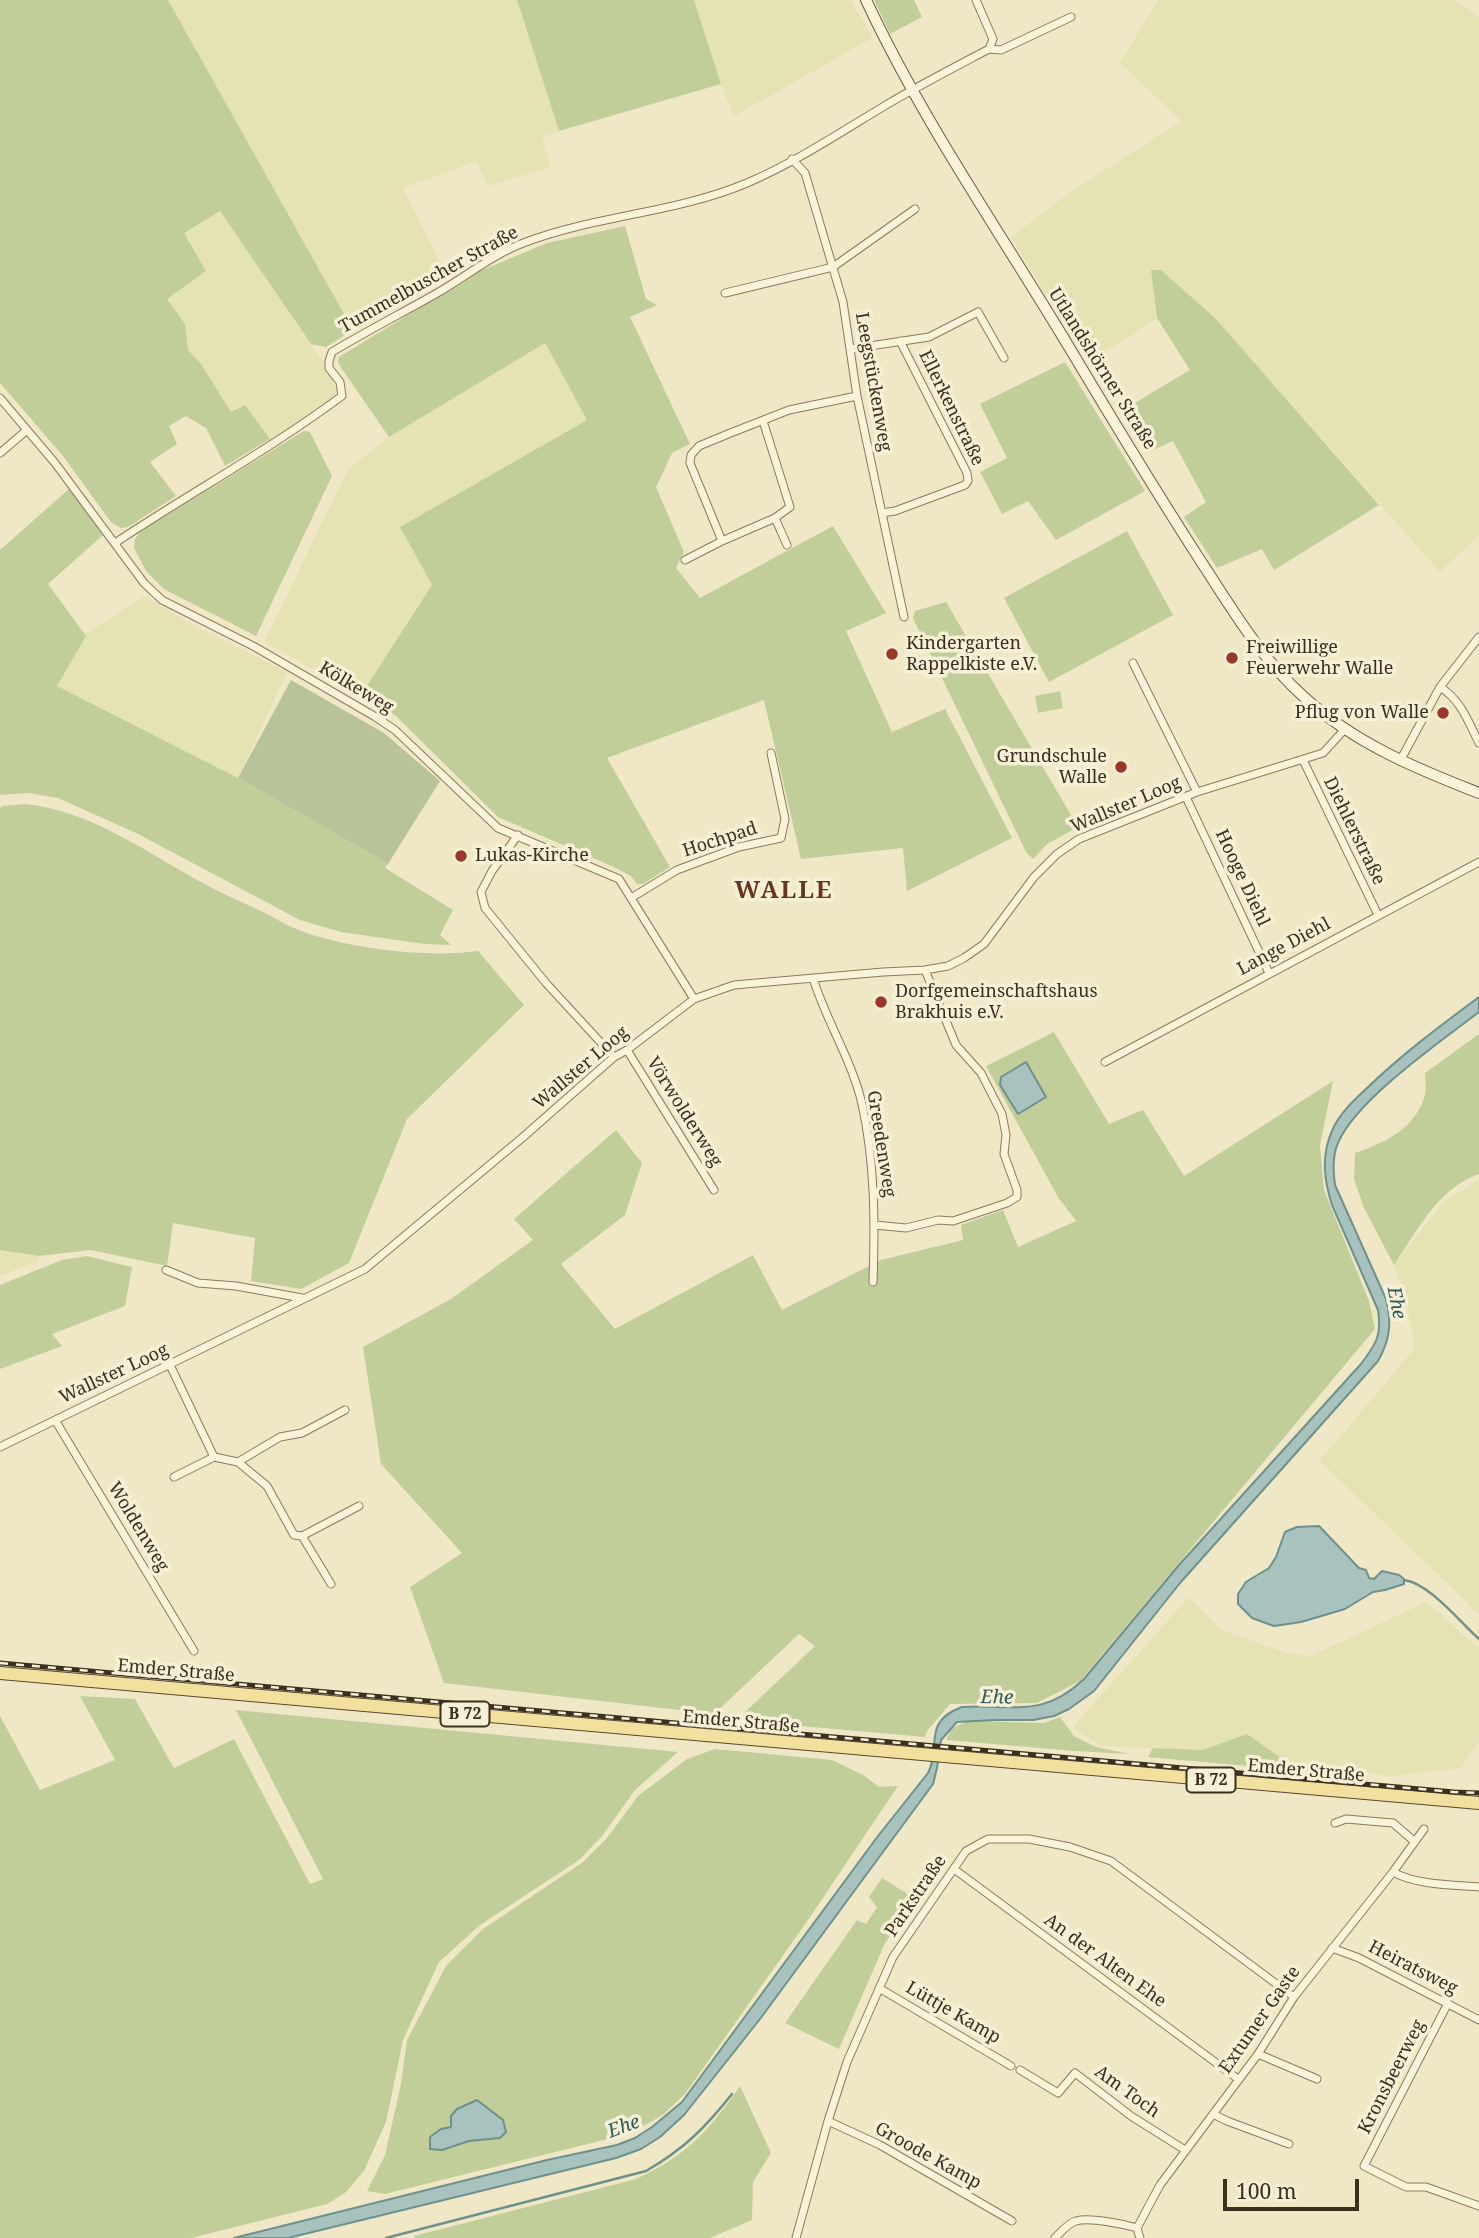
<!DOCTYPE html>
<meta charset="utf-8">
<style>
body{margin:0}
#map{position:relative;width:1479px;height:2238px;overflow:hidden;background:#efe7c6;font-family:"Noto Serif",serif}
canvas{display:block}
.scale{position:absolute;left:1223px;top:2179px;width:136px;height:32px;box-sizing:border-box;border:4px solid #3b301f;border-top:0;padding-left:9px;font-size:21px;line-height:24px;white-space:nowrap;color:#3b301f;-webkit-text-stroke:5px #f6f0d6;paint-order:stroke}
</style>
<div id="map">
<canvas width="1479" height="2238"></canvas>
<div class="scale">100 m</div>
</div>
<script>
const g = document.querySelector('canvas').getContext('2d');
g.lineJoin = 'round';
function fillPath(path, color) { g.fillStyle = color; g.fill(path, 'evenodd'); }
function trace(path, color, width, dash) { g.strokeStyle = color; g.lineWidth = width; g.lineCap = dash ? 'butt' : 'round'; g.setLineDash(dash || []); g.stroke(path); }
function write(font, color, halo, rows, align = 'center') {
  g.font = font + ' "Noto Serif",serif'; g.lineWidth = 7; g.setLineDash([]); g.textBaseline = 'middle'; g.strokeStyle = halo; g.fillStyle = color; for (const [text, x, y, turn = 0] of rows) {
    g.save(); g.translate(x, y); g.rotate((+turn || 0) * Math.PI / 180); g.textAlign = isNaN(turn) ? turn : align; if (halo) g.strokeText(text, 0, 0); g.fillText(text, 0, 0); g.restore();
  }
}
const farmland = new Path2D(`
 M 168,0 L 517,0 L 559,131 L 542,137 L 551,167 L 488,186 L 477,161 L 403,188 L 447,278 L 353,330 Z
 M 694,0 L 851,0 L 872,38 L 734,116 L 721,84 Z
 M 1158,0 L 1456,0 L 1479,18 L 1479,535 L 1440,572 L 1216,319 L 1152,270 L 1157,318 L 1088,363 L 1011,237 L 1072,191 L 1182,121 L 1120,63 Z
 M 220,211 L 338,384 L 336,396 L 271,441 L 245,405 L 231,412 L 201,364 L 188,350 L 185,324 L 167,299 L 206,271 L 184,233 Z
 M 545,343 L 587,420 L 400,527 L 432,585 L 361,695 L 264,642 L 348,470 L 389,437 Z
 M 145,596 L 184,620 L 287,672 L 238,778 L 56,686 L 86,634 Z
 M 1479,1179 L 1479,1614 L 1320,1461 L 1415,1348 L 1407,1300 L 1394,1265 L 1444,1202 Z
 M 0,1250 L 39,1256 L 37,1261 L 0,1276 Z
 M 1189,1597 L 1222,1630 L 1286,1653 L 1311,1656 L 1426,1602 L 1479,1649 L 1479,1741 L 1461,1768 L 1393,1776 L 1289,1764 L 1247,1735 L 1203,1750 L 1101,1746 L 1073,1727 Z`);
const green = new Path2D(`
 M 0,0 L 168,0 L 353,330 L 326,347 L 311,344 L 220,211 L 184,233 L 206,271 L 167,299 L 185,324 L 188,350 L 201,364 L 231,412 L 245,405 L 270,439 L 225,466 L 206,428 L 186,416 L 169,426 L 177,444 L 150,462 L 176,496 L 128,527 L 121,528 L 111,522 L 63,456 L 0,383 Z
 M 517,0 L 694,0 L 721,84 L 559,131 Z
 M 874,0 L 914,0 L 922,17 L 890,34 Z
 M 625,226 L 646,299 L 657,305 L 630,317 L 690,444 L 672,453 L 656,487 L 684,552 L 676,568 L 700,598 L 833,526 L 886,613 L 846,631 L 892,732 L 945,709 L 1012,838 L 907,891 L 903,848 L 801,859 L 764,700 L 607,758 L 670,867 L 643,884 L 637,884 L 631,876 L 614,867 L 498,817 L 395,715 L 361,695 L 432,585 L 400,527 L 587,420 L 545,343 L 389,437 L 342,369 L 338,362 L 339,357 L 480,271 L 547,243 Z
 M 1151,270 L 1161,270 L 1216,319 L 1379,505 L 1274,570 L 1262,549 L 1217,568 L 1184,517 L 1206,502 L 1173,441 L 1147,453 L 1123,410 L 1190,370 L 1157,318 Z
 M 1065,362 L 1145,491 L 1056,540 L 1028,501 L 1002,514 L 980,472 L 1007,458 L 980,404 Z
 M 304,431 L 310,432 L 332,476 L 256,636 L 164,589 L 146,571 L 134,548 L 135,539 L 141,531 Z
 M 70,488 L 103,535 L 48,584 L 86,636 L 57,686 L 238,778 L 388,864 L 385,868 L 453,910 L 440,935 L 451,945 L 424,944 L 341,932 L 300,920 L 136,833 L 58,798 L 28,793 L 0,795 L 0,550 Z
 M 1127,531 L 1173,615 L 1049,682 L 1004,598 Z
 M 946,602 L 1078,827 L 1047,844 L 1033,859 L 1026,852 L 913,618 L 915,611 Z
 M 1060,691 L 1063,708 L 1038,713 L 1035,696 Z
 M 24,804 C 89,810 143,850 199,881 C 219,892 240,901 261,911 C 275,918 289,927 304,932 C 351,949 430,958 478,951 L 524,1005 L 407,1119 L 349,1263 L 301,1289 L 251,1281 L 255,1238 L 173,1223 L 167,1266 L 91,1250 L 39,1256 L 0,1250 L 0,808 L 2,806 Z
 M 1054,1032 L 1109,1124 L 1143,1110 L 1184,1176 L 1333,1081 L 1320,1145 L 1324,1190 L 1369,1301 L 1375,1329 L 1080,1681 L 1037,1703 L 950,1704 L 927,1731 L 925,1737 L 743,1721 L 743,1714 L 815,1646 L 799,1634 L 714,1714 L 444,1683 L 410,1587 L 462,1553 L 381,1464 L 363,1347 L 451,1299 L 533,1240 L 514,1219 L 616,1130 L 642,1163 L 625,1215 L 561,1264 L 615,1329 L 753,1255 L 782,1310 L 881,1260 L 963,1240 L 961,1225 L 1003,1210 L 1018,1247 L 1076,1221 L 1058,1197 L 986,1066 Z
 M 1479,1034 L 1479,1174 C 1438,1188 1417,1231 1394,1265 L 1364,1208 L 1354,1179 L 1355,1153 C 1385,1143 1416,1128 1425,1095 C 1427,1089 1425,1080 1425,1073 Z
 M 87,1256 L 132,1267 L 125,1306 L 52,1334 L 62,1346 L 0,1369 L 0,1285 L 62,1260 Z
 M 80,1696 L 135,1699 L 174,1768 L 234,1739 L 310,1884 L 323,1879 L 236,1710 L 678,1752 L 635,1790 L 602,1836 L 579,1860 L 480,1925 L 439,1962 L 403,2040 L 386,2122 L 364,2171 L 345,2193 L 327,2204 L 191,2238 L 0,2238 L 0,1716 L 40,1790 L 115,1760 Z
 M 1060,1717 L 1074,1736 L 1096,1747 L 1130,1754 L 1075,1751 L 946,1740 L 952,1728 L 969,1721 L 1044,1723 Z
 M 1247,1734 L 1288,1763 L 1358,1772 L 1358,1776 L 1148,1757 L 1153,1748 L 1203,1750 Z
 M 715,1749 L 832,1760 L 863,1775 L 879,1787 L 898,1786 L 808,1920 L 685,2094 L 664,2114 L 632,2133 L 385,2194 L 367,2191 L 385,2155 L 401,2084 L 407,2040 L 446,1966 L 483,1929 L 583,1862 L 607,1838 L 638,1796 L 687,1759 ZM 451,2127 L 500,2138 L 469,2141 L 442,2150 L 441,2129 Z
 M 882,1878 L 914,1898 L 914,1903 L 885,1943 L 839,2049 L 785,2023 L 857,1920 L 866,1924 L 877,1907 L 869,1897 Z
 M 740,2086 L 771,2153 L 753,2182 L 752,2220 L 710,2238 L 414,2238 L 414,2236 L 636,2179 C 687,2155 708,2132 740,2086 Z`);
const cemetery = new Path2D(`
 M 291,680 L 384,733 L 440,781 L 388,864 L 238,778 Z`);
const water = new Path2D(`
 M 1479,997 L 1479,1012 C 1441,1041 1356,1100 1338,1143 C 1332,1156 1333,1171 1335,1185 L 1386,1299 C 1392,1323 1390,1340 1378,1361 L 1180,1583 L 1094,1691 L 1069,1709 L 1054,1716 L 1033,1720 L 995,1720 L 957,1722 L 941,1740 L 937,1768 L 933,1784 L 760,2019 L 684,2115 L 660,2137 L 641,2149 L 616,2158 L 288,2238 L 234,2238 L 547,2160 L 617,2145 L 635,2138 L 652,2127 L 682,2102 L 878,1836 L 928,1773 C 942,1747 921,1722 962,1707 C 1013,1704 1042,1719 1084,1679 L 1179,1565 L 1361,1364 C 1376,1344 1382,1336 1378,1310 L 1332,1205 C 1324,1180 1321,1156 1332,1131 C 1339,1114 1353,1101 1366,1089 C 1401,1055 1440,1026 1479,997 Z
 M 1026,1062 L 1046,1097 L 1018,1114 L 1000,1085 L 1001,1077 Z
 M 1319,1526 L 1359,1568 L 1366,1570 L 1369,1578 L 1374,1579 L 1382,1571 L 1399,1575 L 1404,1579 L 1404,1584 L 1385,1590 L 1373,1592 L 1345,1609 L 1301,1622 L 1274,1626 L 1252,1618 L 1238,1604 L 1238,1594 L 1246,1582 L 1269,1568 L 1276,1557 L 1285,1532 L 1297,1527 Z
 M 477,2100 L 503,2120 L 506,2132 L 500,2138 L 469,2141 L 442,2150 L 430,2149 L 430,2137 L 441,2129 L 451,2127 L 451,2116 L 457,2109 Z`);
const stream = new Path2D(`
 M 1404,1580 C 1429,1583 1460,1622 1479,1639
 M 386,2238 L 646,2171 C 684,2149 705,2128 732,2094`);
const street = new Path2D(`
 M 989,49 L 1001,50 L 1071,17
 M 792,159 L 805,173 L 843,302 L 857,396 L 904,617
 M 725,293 L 833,267 L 915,209
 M 850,349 L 929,337 L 978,312 L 1004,358
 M 0,398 L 55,463 L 144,583 L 162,600 L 255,647 L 374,716 L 395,730 L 498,828 L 619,879 L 694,999
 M 763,421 L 790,507 L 775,518 L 722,541 L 690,463 L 691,455 L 699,446 L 728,434 L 789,410 L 857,396
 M 0,453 L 27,430
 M 882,513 L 895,511 L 965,485 L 968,481 L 967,473 L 900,341
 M 775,518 L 787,545
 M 115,543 C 190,493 269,450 342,396 L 340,382 L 329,368 L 329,361 L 332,352 C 367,331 404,312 439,292 C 468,275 495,253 526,242 C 598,215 676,213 747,183 C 796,162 841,132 886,105 C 920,85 955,67 989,49 L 993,39 L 976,0
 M 685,560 L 722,541
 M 1133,663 L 1197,792
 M 1440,687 C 1461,700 1468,721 1479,743
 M 1303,760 L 1378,915
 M 1400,761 L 1440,687 L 1479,637
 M 1186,797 L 1269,973
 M 518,835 L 492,871 L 481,892 L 485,908 L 546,983 L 614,1057
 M 631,898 L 677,870 L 739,847 L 781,838 L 785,819 L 771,753
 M 813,978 C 826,1021 852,1060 862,1104 C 875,1163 875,1222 873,1282
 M 627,1050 L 714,1190
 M 1105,1062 L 1479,862
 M 875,1225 L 906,1228 L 938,1220 L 953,1221 L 1007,1203 L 1017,1197 L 1017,1190 L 1004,1154 L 1006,1135 L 1002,1114 L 981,1073 L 956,1045 L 925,970
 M 166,1270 L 198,1283 L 236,1286 L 302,1298
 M 170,1365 L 214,1457 L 238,1462 L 267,1486 L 294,1535 L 302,1536 L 331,1584
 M 55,1420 L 194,1651
 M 0,1447 L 365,1269 L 522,1138 L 614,1057 L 627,1050 L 694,999 L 734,985 L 883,972 L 925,970 L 948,966 L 964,958 L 984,944 L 1034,877 L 1057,854 L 1079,839 L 1197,792 L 1323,753 L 1345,729
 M 238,1462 L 280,1437 L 302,1433 L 345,1410
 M 174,1477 L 214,1457
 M 302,1536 L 359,1506
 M 1335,1823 L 1346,1819 L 1393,1823 L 1415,1842
 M 954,1869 L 1238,2079
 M 1393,1872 C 1415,1885 1454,1885 1479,1887
 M 1332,1948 L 1359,1958 L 1479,2020
 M 879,1988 L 1011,2066
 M 1448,2003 L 1364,2166 L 1406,2187 L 1426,2187 L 1479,2206
 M 1258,2054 L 1317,2079
 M 1020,2070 L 1058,2093 L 1075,2073 L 1131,2116 L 1185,2150
 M 1213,2114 L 1227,2121 L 1289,2144
 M 828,2121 L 880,2145 L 1012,2221
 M 796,2238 L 828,2121 L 847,2062 L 893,1957 L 966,1851 L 988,1839 L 1029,1839 L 1070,1847 L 1111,1861 L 1294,1997
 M 1055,2238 C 1061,2232 1068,2223 1076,2221 C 1090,2217 1123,2224 1137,2228
 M 1140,2238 L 1137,2228 L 1160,2185 L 1258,2054 L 1294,1997 L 1393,1872 L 1424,1829`);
const secondary = new Path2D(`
 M 866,0 C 923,122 1000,232 1069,347 C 1112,419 1156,492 1202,563 C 1232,609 1262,660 1304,697 C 1354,743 1417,769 1479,793`);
const primary = new Path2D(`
 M 0,1673 L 1479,1803`);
const rail = new Path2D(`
 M 0,1663 L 1454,1792 L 1479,1793`);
const markers = [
 [892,654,7,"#9b362b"],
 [1232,658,7,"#9b362b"],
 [1443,713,7,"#9b362b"],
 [1121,767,7,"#9b362b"],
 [461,856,7,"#9b362b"],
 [881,1002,7,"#9b362b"]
];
const shields = [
 [465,1714,49],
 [1211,1780,49]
];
const shieldNames = [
 ["B 72",465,1714],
 ["B 72",1211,1780]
];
const streetNames = [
 ["Tummelbuscher Straße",429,280,-29],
 ["Utlandshörner Straße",1102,369,58],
 ["Leegstückenweg",873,382,80],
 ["Ellerkenstraße",951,408,64],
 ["Kölkeweg",356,688,31],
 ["Wallster Loog",1126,805,-23],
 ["Diehlerstraße",1354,831,64],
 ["Hochpad",720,840,-18],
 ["Hooge Diehl",1242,878,65],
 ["Lange Diehl",1284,947,-28],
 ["Wallster Loog",581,1068,-40],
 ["Vörwolderweg",684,1112,58],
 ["Greedenweg",881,1144,81],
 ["Wallster Loog",114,1374,-25],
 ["Woldenweg",138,1527,59],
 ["Emder Straße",176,1671,5],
 ["Emder Straße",741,1722,5],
 ["Emder Straße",1306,1771,5],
 ["Parkstraße",916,1896,-56],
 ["An der Alten Ehe",1105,1961,36],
 ["Heiratsweg",1413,1968,27],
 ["Lüttje Kamp",953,2013,30],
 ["Extumer Gaste",1260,2020,-55],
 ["Kronsbeerweg",1392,2077,-63],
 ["Am Toch",1127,2092,36],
 ["Groode Kamp",928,2156,29]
];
const poiNames = [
 ["Kindergarten",906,644],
 ["Rappelkiste e.V.",906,665],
 ["Freiwillige",1246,648],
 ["Feuerwehr Walle",1246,669],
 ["Pflug von Walle",1429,713,"right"],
 ["Grundschule",1107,757,"right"],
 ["Walle",1107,778,"right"],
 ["Lukas-Kirche",475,856],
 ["Dorfgemeinschaftshaus",895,992],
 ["Brakhuis e.V.",895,1013]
];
const waterNames = [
 ["Ehe",1396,1303,79],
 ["Ehe",997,1698,1],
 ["Ehe",624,2127,-20]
];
const districtNames = [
 ["WALLE",784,891]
];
fillPath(farmland, '#e5e2b4');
fillPath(green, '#c2ce9a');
fillPath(cemetery, '#b9c399');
fillPath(water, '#a8c3be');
trace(water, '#6e918c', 2);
trace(stream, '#6e918c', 2.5);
trace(street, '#8b7a5c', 9);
trace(secondary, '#6d5b3f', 12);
trace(primary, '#594730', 14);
trace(street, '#f9f3da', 7);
trace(secondary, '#f9f3da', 10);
trace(primary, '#f2e09f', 12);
trace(rail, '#3b301f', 5);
trace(rail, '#f6f0d6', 2.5, [8]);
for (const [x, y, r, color] of markers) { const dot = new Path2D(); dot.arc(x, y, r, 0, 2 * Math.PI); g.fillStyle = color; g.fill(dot); trace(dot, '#f6f0d6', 2.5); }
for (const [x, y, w] of shields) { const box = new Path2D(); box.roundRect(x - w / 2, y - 12.5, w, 25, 5); g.fillStyle = '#f6f0d6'; g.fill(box); trace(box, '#3b301f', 2); }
write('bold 16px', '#3b301f', null, shieldNames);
write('18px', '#3b301f', '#f6f0d6', streetNames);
write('18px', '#3b301f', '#f6f0d6', poiNames, 'left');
write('italic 19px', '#2f595b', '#f6f0d6', waterNames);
g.letterSpacing = '2px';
write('bold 24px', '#68351e', '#f6f0d6', districtNames);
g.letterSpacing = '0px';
</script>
